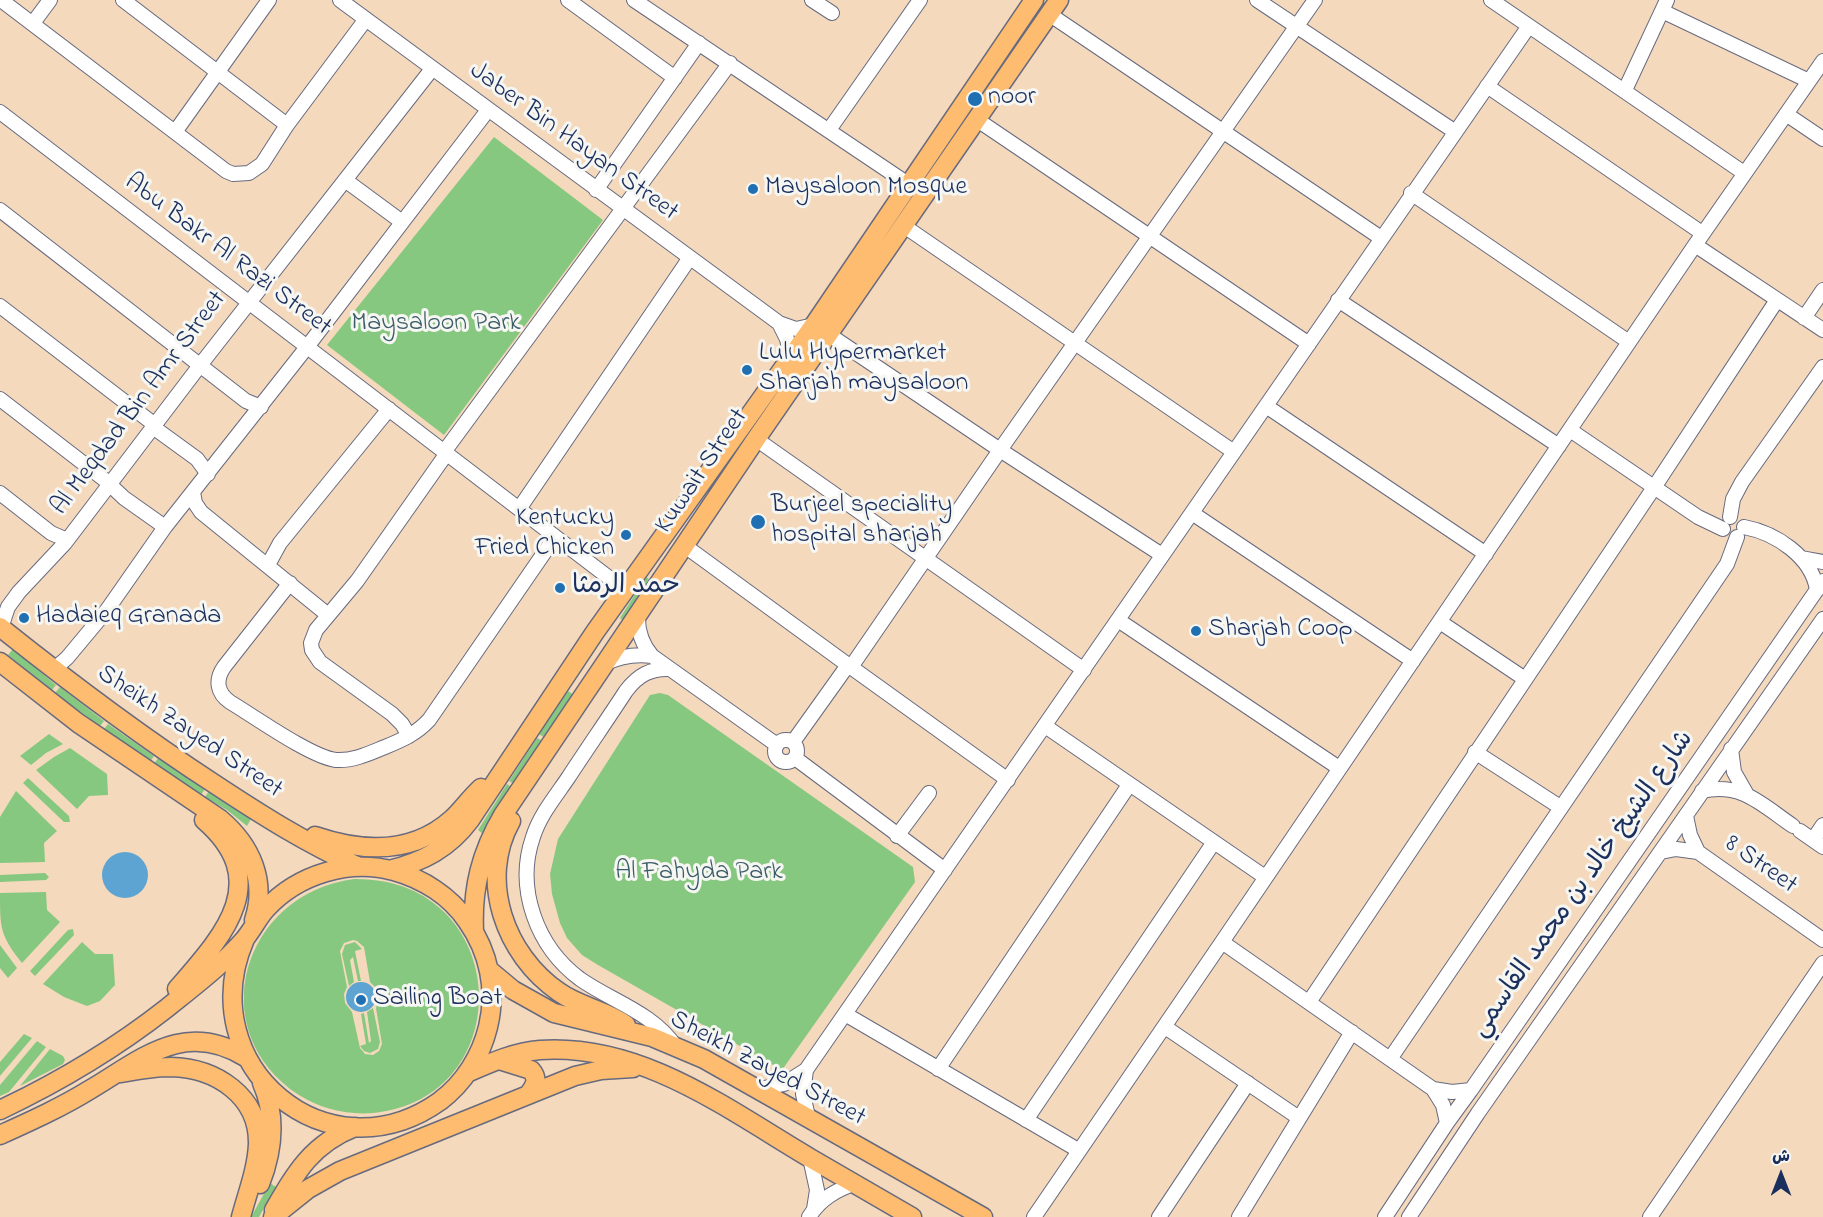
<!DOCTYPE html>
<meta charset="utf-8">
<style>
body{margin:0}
#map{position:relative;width:1823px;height:1217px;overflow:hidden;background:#f4d9bc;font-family:"Indie Flower","Playpen Sans Arabic",sans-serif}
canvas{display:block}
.north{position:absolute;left:1751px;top:1145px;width:60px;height:60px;-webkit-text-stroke:4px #f6f6f2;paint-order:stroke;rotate:0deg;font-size:16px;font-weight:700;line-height:24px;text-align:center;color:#1b2f5e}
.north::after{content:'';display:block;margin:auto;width:21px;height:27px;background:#1b2f5e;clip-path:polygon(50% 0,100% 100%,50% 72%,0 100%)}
</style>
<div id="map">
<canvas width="1823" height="1217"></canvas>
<div class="north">ش</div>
</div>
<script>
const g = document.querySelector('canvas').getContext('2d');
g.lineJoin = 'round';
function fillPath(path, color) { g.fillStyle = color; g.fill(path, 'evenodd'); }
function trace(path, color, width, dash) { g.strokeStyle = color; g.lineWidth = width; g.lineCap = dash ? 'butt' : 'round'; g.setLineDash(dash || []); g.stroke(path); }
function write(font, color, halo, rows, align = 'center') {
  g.font = font + ' "Indie Flower","Playpen Sans Arabic",sans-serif'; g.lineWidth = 6; g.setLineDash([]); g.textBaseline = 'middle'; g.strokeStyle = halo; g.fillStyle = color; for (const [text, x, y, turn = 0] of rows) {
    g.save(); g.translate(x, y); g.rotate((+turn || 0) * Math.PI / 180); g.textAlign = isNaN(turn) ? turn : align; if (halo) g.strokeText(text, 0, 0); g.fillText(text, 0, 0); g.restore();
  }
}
const green = new Path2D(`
 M 494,137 L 603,220 L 444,435 L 327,345 Z
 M 646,577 L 652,581 L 624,621 L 620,618 Z
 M 13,649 L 56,685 L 52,690 L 8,655 Z
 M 60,687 L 104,721 L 100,726 L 55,693 Z
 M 568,691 L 574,695 L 545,738 L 539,734 Z
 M 660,693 L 668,695 L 913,867 L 915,882 L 782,1070 L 598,965 L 582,955 L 567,938 L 560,923 L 552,894 L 550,874 L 558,839 L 650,695 Z
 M 108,724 L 154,756 L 150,762 L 104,729 Z
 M 49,734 L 63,744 L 46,753 L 31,765 L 20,756 Z
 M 537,738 L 543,741 L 514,784 L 509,781 Z
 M 70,748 L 107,774 L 108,795 L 89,796 L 77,809 L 36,770 L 54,757 Z
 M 158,758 L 205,789 L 201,795 L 154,764 Z
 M 28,778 L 69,816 L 70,822 L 64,822 L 23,783 Z
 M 507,784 L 513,788 L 483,834 L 478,830 Z
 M 16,791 L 57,831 L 44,843 L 45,862 L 0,863 L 0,817 Z
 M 209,791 L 251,819 L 247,826 L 227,810 L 205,797 Z
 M 45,873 L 49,877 L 46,880 L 0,882 L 0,875 Z
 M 354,879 C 513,877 522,1099 373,1113 C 347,1115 321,1109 299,1095 C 202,1032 241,894 354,879 ZM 353,940 L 357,941 L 364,947 L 370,982 L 376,988 L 379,996 L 376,1008 L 382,1044 L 379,1051 L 373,1055 L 365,1054 L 360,1048 L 352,1012 L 345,1003 L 344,994 L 347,987 L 340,951 L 344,943 Z
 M 46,892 L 47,910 L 60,922 L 22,963 C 0,935 0,928 0,893 Z
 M 73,929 L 74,935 L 35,976 L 30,971 L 68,930 Z
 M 82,942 L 95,954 L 113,954 L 115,985 L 100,1001 L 87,1006 L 64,997 L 43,984 Z
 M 355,942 L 362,949 L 355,951 L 361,981 L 358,981 L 353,957 L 350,960 L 354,982 L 349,986 L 342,954 L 345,945 Z
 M 0,945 L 17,968 L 8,978 L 0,968 Z
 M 373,1008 L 380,1042 L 378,1049 L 370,1053 L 364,1051 L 360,1046 L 366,1044 L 361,1014 L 364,1013 L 369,1043 L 371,1041 L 367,1012 Z
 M 24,1034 L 32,1038 L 0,1076 L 0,1062 Z
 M 37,1041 L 46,1047 L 9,1092 L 0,1096 L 0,1085 Z
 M 50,1049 L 63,1056 L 65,1060 L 63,1064 L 20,1086 Z
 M 270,1183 L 276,1187 L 259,1217 L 251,1217 Z`);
const water = new Path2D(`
 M102 875a23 23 0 1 1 46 0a23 23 0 1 1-46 0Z
 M346 997a15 15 0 1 1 30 0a15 15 0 1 1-30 0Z`);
const minor = new Path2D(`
 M 1,0 L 226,171 L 233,174 L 249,173 L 262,164 L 287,125 L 366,19
 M 123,0 L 287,125
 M 340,0 L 779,323 L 796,329 L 814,325
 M 568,0 L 675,78
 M 634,0 L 908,184
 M 812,0 L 832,13
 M 1257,0 L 1454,131
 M 1491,0 L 1744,173
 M 1662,11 L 1809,81
 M 1049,14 L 1381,238
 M 33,23 L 50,0
 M 1487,86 L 1702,233
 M 1625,90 L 1667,0
 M 0,112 L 625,590
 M 1786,114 L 1823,139
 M 976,119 L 1309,344
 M 829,130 L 920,0
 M 175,132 L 269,0
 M 345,180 L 402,222
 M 596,190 L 699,43
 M 1411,193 L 1629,342
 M 0,210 L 246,401 L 261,407
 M 904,226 L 1234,452
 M 1695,245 L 1823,330
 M 1338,300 L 1559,446
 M 0,306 L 155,425
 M 1804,318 L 1823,290
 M 779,323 L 787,339 L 791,357
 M 828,334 L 1000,450 L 1162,555
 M 0,399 L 105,480 L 124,498 L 165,527
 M 1266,406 L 1486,554
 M 153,427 L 197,459 L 208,474
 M 1570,430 L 1698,517 L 1723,529
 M 756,439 L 1084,670
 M 444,452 L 730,63
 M 193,492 L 195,503 L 201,512 L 328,615
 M 0,493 L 51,533 L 67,540
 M 519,509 L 689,259
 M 1192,513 L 1413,661
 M 1730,517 L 1733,499 L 1742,482 L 1823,367
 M 1744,527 C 1776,533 1812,557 1817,590
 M 685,546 L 848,665 L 1008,780
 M 1801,558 L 1823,562
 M 268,565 L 280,543 L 389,409
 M 290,583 L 224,667 C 215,680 217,693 230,702 C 255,717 311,757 336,760 C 354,761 370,753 385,747 C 402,740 416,734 429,720 L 555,537
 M 638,613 C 637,630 641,643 652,656 L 777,745
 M 1118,620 L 1339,768
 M 1440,622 L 1525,679
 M 1,628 L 8,607 L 19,592 L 65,543 L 201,364 L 432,69
 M 605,664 C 620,656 635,654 652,656
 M 851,667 L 1000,450 L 1315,0
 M 670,669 C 651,668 638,675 626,691 C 607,720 587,749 568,778 C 555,797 540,815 533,837 C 515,889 537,947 580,979 C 613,1002 652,1012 676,1047
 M 53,670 L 67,658 L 107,610 L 165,527 L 307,347 L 488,110
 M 1045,726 L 1265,877
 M 409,736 L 402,724 L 392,714 L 320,662 L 312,650 L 311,643 L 316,630 L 357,581 L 447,453
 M775 751a11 11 0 1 1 22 0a11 11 0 1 1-22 0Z
 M 793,742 L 848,665
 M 1731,749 L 1734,772 L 1746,793
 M 1475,752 L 1560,807
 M 795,758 L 945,870
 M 1702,791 C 1742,782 1762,805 1793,826
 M 1686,816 L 1690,835 L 1698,852 L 1823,940
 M 1800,831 L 1823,847
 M 897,836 L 929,793
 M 1813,840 L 1823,825
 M 1661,852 L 1676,849 L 1698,852
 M 1222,942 L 1433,1089 L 1443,1105 L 1447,1123
 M 1309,1002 L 1655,486 L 1777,300
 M 845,1014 L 1078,1150
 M 1165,1027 L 1299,1118
 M 1390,1059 L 1727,564 L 1737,537
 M 938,1069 L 1129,785
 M 806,1070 L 803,1094 L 808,1117
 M 759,1089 L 784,1084 L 806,1070 L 1529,26
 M 1433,1089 L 1452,1092 L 1471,1090
 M 1026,1120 L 1214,842
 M 810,1158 L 817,1190 L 814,1209
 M 809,1217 C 820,1199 836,1190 856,1183
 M 1034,1217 L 1222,942 L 1695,245 L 1823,61
 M 1159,1217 L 1248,1083
 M 1239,1217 L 1352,1032
 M 1385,1217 L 1447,1123 L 1471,1090 L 1823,581
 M 1409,1217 L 1478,1113 L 1823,619
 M 1650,1217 L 1823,963`);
const major = new Path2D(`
 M 0,627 C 69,682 139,735 213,783 C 260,814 307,844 359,867
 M 0,662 L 78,723 L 220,819 C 251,845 267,881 254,920
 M 511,821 C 478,880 505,955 559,992 C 580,1007 606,1010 626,1025
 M 315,836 C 362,852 412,855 452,819 C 462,810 470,798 481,788
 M 389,870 C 423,862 449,848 470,820 L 595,632 L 814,325 L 1034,0
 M 474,931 C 472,888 481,852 503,815 L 756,439 L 1059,0
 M 489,970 L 513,990 L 554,1013 L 652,1037 L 704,1059 L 983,1217
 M 177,989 C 224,935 274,881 204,820
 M 499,1060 L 531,1070 C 539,1079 535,1086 528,1095
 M 121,1073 C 137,1070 154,1067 171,1067 C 216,1068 259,1096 258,1144 C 257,1169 247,1194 241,1217
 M 467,1073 C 490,1063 514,1052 540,1050 C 641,1043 727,1109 810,1158 C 844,1178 878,1197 912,1217
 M 0,1110 C 59,1082 116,1048 167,1008 C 193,987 221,966 243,941 C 252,931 257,919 266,909 C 298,874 349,859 394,871 C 423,879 450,896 467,921 C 489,952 497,990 488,1027 C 481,1056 464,1083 440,1101 C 328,1181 190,1066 245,939
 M 0,1135 C 31,1121 62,1107 91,1089 C 143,1058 185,1019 247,1058
 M 260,1184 C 273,1151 277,1117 262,1083
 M 274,1210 C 296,1172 312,1144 355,1127
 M 273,1217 L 308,1189 L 340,1171 L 575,1076 L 601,1070 L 633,1068`);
const markers = [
 [975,99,8,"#1f6fb2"],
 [753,189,6,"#1f6fb2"],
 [747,370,6,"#1f6fb2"],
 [758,522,8,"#1f6fb2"],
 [626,535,6,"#1f6fb2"],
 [560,588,6,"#1f6fb2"],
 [24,618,6,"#1f6fb2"],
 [1196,631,6,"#1f6fb2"],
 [361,1000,6,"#1f6fb2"]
];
const poiNames = [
 ["noor",988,99],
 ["Maysaloon Mosque",765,189],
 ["Lulu Hypermarket",759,355],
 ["Sharjah maysaloon",759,385],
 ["Burjeel speciality",771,507],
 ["hospital sharjah",771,537],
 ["Kentucky",614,520,"right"],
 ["Fried Chicken",614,550,"right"],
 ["حمد الرمثا",572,588],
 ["Hadaieq Granada",36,618],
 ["Sharjah Coop",1208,631],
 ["Sailing Boat",373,1000]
];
const streetNames = [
 ["Jaber Bin Hayan Street",573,143,36],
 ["Abu Bakr Al Razi Street",227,256,37],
 ["Al Meqdad Bin Amr Street",140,404,-53],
 ["Kuwait Street",703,472,-56],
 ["Sheikh Zayed Street",189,733,34],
 ["8 Street",1760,866,35],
 ["شارع الشيخ خالد بن محمد القاسمي",1584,885,-55],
 ["Sheikh Zayed Street",767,1070,28]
];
const parkNames = [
 ["Maysaloon Park",436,325],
 ["Al Fahyda Park",699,874]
];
fillPath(green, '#87c880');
fillPath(water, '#5da4d3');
trace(minor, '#676a7f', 16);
trace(major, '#676a7f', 21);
trace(minor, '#fff', 14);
trace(major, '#fdbc6f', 18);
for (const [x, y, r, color] of markers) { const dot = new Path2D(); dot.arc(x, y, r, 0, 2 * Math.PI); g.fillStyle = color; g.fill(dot); trace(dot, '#f6f6f2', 2); }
write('26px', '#1b2f5e', '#f6f6f2', poiNames, 'left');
write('26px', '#1b2f5e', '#f6f6f2', streetNames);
write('26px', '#3b5d68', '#f6f6f2', parkNames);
</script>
